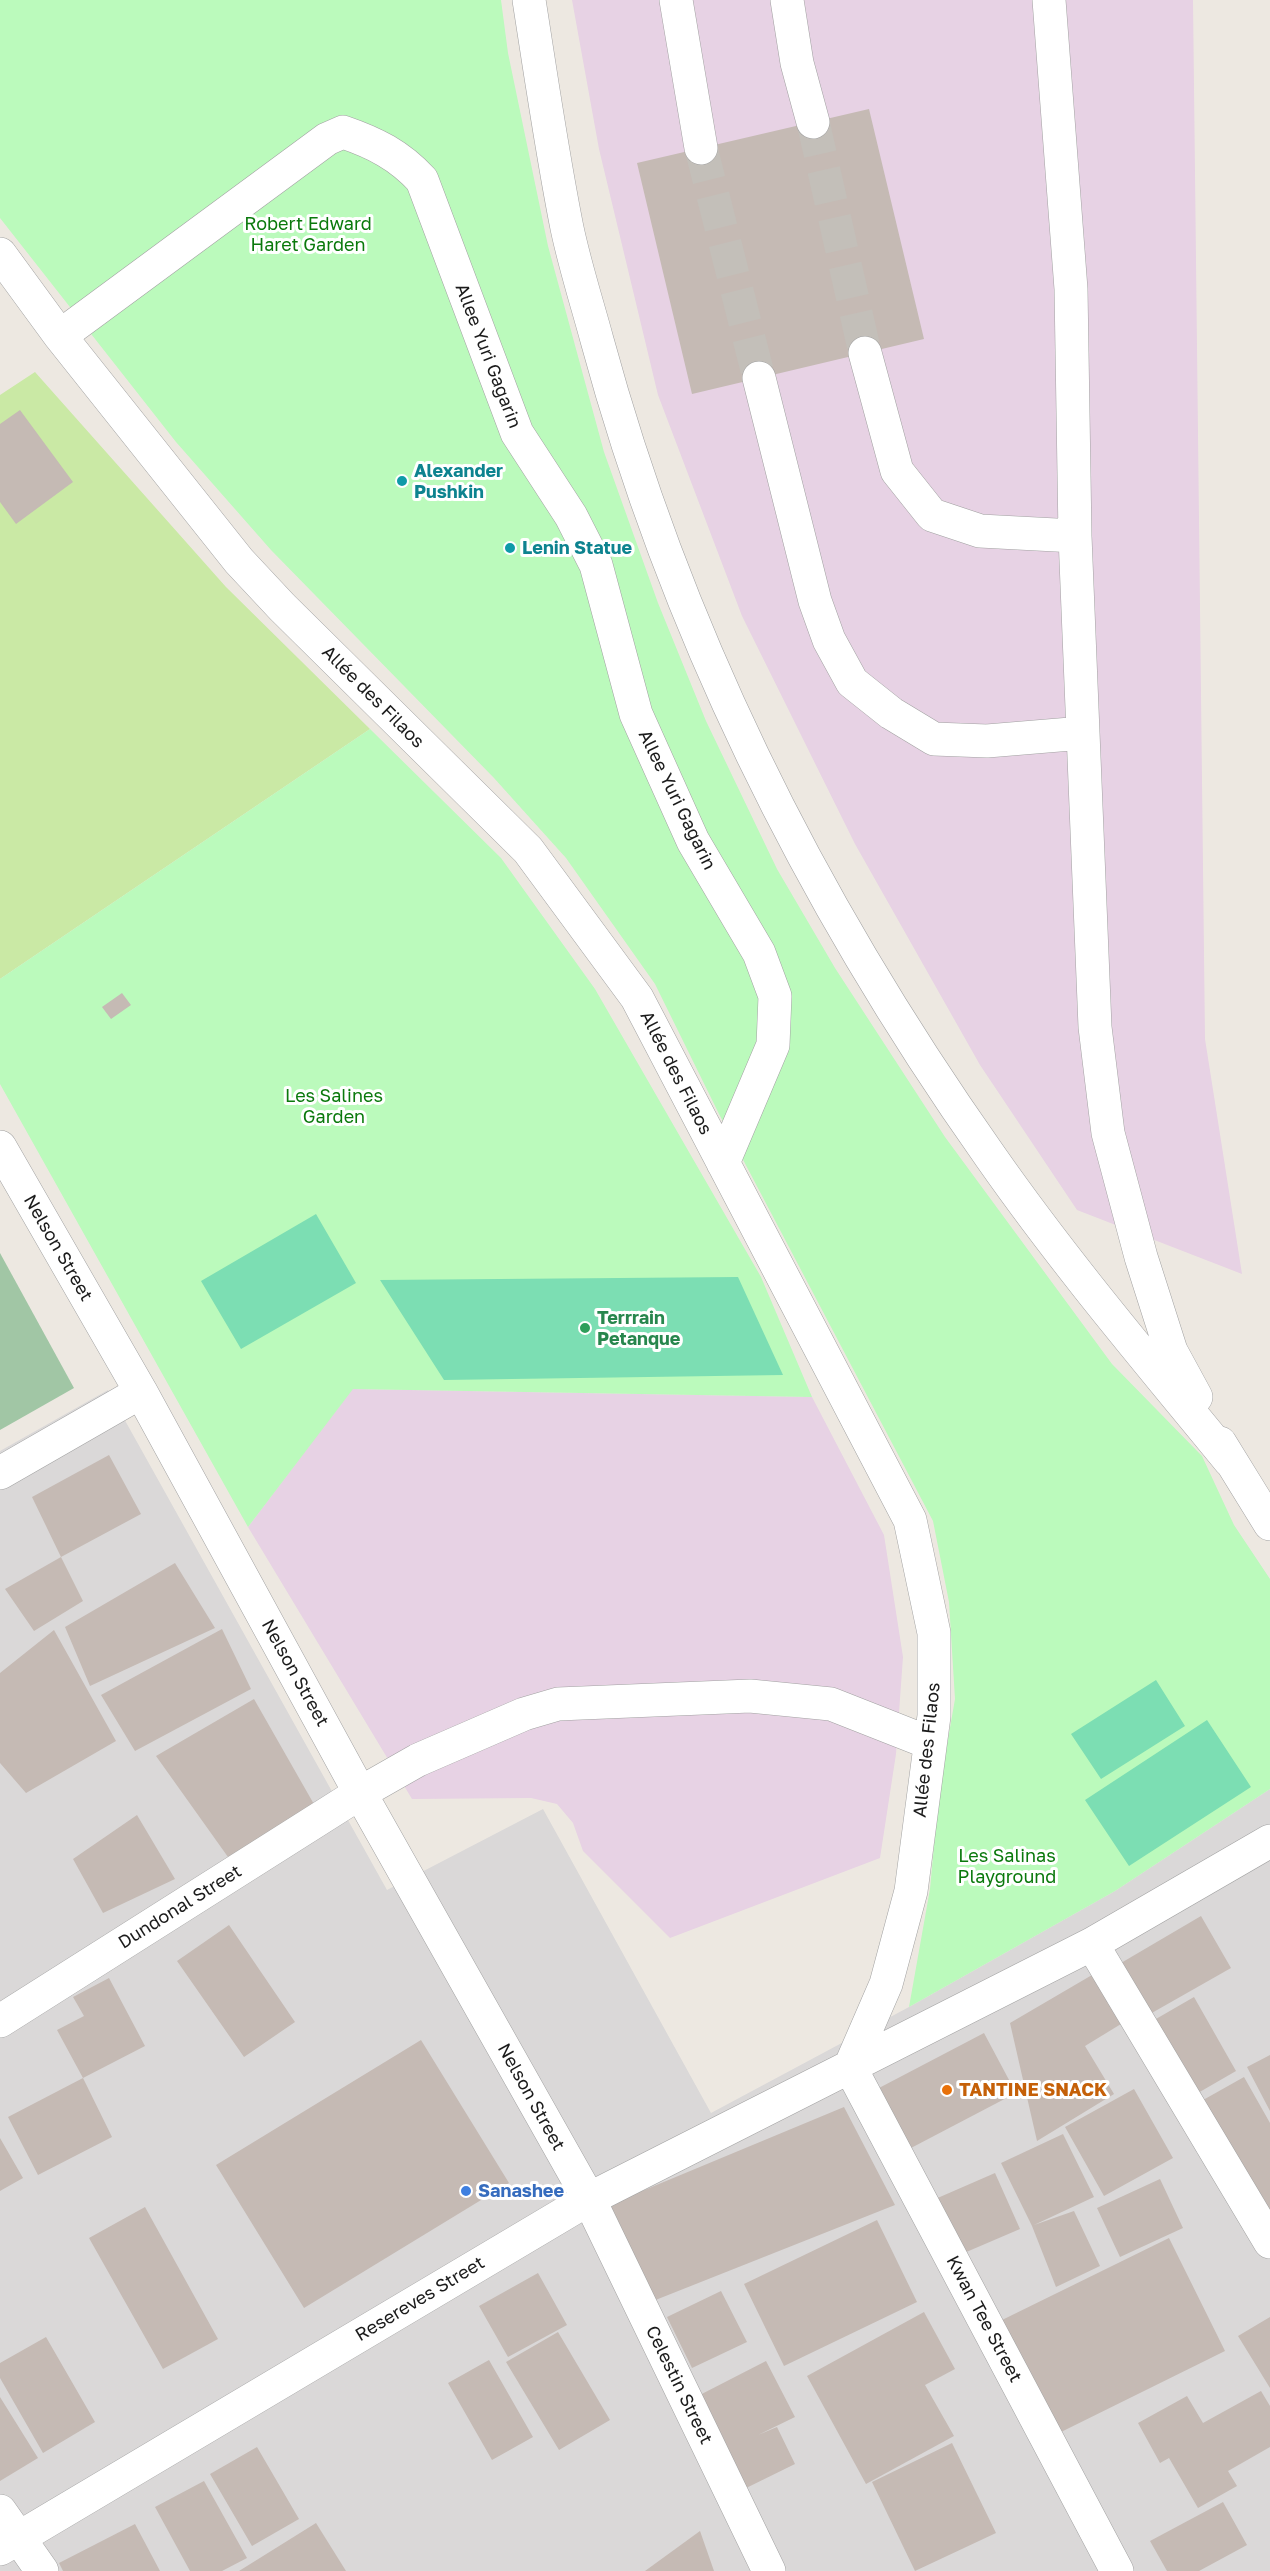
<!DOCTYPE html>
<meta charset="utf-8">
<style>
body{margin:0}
canvas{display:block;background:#ede8e1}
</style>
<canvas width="1270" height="2571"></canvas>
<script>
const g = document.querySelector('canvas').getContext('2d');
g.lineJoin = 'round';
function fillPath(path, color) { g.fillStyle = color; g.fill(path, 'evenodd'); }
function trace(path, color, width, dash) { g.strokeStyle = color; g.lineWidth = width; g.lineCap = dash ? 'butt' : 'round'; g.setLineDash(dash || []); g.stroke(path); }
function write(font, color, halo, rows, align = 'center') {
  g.font = font + ' "Golos Text",sans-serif'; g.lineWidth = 6; g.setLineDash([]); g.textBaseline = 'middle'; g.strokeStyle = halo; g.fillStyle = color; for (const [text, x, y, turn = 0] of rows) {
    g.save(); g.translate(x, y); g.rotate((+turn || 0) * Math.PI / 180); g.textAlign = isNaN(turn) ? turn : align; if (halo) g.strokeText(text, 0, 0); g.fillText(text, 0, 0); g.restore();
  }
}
const residential = new Path2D(`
 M 108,1390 L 387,1890 L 543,1809 L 711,2113 L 909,2007 L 1115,1891 L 1270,1789 L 1270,2571 L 0,2571 L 0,1451 Z`);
const industrial = new Path2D(`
 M 572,0 L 1193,0 L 1205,1039 L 1242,1274 L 1077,1210 L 980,1065 L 855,844 L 742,616 L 658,395 L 599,149 Z
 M 352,1389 L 812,1397 L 884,1535 L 903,1657 L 896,1754 L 880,1858 L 670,1938 L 583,1851 L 573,1823 L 557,1804 L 531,1798 L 412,1799 L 248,1527 Z`);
const grass = new Path2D(`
 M 35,372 L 226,587 L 370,729 L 0,979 L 0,395 Z`);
const cemetery = new Path2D(`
 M 0,1253 L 74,1388 L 0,1430 Z`);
const park = new Path2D(`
 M 0,0 L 501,0 L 508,53 L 548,246 L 604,452 L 658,603 L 706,721 L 777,869 L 835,968 L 945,1137 L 1112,1364 L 1202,1456 L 1234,1525 L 1270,1579 L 1270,1789 L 1115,1891 L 909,2007 L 930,1889 L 939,1791 L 955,1699 L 949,1602 L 933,1521 L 719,1114 L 655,984 L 566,858 L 494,778 L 271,550 L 176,442 L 0,218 Z
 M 370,729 L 501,858 L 595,989 L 761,1277 L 812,1397 L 353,1389 L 248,1527 L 0,1084 L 0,979 Z`);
const pitch = new Path2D(`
 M 316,1214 L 356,1283 L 241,1349 L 201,1281 Z
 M 738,1277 L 783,1375 L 444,1380 L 380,1280 Z
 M 1156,1680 L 1185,1726 L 1101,1779 L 1071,1734 Z
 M 1207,1720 L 1251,1787 L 1129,1866 L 1085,1800 Z`);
const building = new Path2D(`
 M 869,109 L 924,339 L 692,394 L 637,163 Z
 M 20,410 L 73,482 L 16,524 L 0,502 L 0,424 Z
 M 122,993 L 131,1005 L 111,1019 L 102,1007 Z
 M 109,1455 L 141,1514 L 61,1557 L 83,1601 L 34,1631 L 5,1589 L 61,1557 L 32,1497 Z
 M 175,1563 L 215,1628 L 90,1686 L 65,1627 Z
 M 222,1629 L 251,1689 L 135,1751 L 101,1695 Z
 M 54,1630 L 116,1741 L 26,1793 L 0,1763 L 0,1673 Z
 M 254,1699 L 315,1806 L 228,1857 L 156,1756 Z
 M 137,1815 L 175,1879 L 103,1913 L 73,1859 Z
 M 1201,1916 L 1231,1968 L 1150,2014 L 1121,1963 Z
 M 229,1925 L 295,2022 L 244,2057 L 177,1961 Z
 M 1092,1975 L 1121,2024 L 1085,2046 L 1114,2094 L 1037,2141 L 1010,2023 Z
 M 109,1978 L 145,2046 L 83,2078 L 57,2030 L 84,2016 L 73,1997 Z
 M 1194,1997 L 1236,2071 L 1191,2097 L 1149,2023 Z
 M 984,2033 L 1016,2093 L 911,2148 L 879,2088 Z
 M 421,2040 L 509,2183 L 304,2308 L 216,2165 Z
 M 1270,2055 L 1270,2111 L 1247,2067 Z
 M 1244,2077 L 1270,2123 L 1270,2232 L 1196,2104 Z
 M 83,2078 L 112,2137 L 38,2175 L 8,2117 Z
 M 1134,2089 L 1173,2158 L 1104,2196 L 1065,2127 Z
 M 844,2107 L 895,2205 L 653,2301 L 606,2206 Z
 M 1063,2134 L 1094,2197 L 1034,2225 L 1074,2211 L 1100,2266 L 1056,2287 L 1032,2226 L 1001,2163 Z
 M 0,2138 L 23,2178 L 0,2191 Z
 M 995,2173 L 1020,2229 L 957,2256 L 933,2200 Z
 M 1160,2179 L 1183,2228 L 1120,2257 L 1097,2208 Z
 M 145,2207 L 218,2339 L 163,2369 L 89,2238 Z
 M 877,2220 L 917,2302 L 784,2366 L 744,2284 Z
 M 1169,2238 L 1225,2351 L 1057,2434 L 1000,2321 Z
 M 538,2273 L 567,2325 L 508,2357 L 479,2306 Z
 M 721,2291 L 747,2342 L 692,2368 L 667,2317 Z
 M 924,2312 L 955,2369 L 925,2385 L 954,2436 L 866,2484 L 807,2376 Z
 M 1270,2317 L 1270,2388 L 1238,2336 Z
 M 558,2332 L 610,2420 L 559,2450 L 506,2362 Z
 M 46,2337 L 95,2422 L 43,2453 L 0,2378 L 0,2363 Z
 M 489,2360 L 533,2437 L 492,2460 L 448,2383 Z
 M 766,2361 L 795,2417 L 758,2435 L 777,2427 L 795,2464 L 738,2492 L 692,2399 Z
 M 1261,2391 L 1270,2406 L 1270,2447 L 1228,2471 L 1237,2486 L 1198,2508 L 1169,2458 L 1160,2463 L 1138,2423 L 1187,2396 L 1203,2423 Z
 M 0,2397 L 38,2458 L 0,2481 Z
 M 952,2443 L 996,2533 L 915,2571 L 872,2482 Z
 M 257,2447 L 299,2519 L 252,2546 L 210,2474 Z
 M 204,2481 L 247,2558 L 222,2571 L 190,2571 L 155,2507 Z
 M 1223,2502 L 1247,2545 L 1199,2571 L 1167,2571 L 1150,2541 Z
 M 316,2523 L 346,2571 L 239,2571 Z
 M 135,2524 L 160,2571 L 63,2571 L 59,2563 Z
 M 700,2531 L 714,2571 L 645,2571 Z`);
const minorTunnel = new Path2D(`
 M 813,122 L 865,353
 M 701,148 L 759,378`);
const minor = new Path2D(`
 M 529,0 C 541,76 552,153 567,228 C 575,266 587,303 597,340 C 677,635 814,907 990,1156 C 1064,1262 1148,1361 1230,1461
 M 676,0 L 701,148
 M 787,0 L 797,63 L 813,122
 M 1049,0 L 1071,289 L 1075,536 L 1095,1027 L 1108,1133 L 1141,1257 L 1171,1351 L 1196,1397
 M 0,254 L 60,336 L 239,561 L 282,607 L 528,850 L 637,998 L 910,1520 L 934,1633 L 934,1716 L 911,1891 L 886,1984 L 850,2067
 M 60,336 L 327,139 L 343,132 C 375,143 399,155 422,180 L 517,433 L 571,516 L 596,565 L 636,714 L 693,841 L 759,953 L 775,996 L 773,1045 L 723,1163
 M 865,353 L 897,471 L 932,515 L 980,531 L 1075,536
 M 759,378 L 815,601 L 829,640 L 852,682 L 891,713 L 934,739 L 987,741 L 1083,733
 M 0,1147 L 141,1392 L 360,1793 L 589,2199 L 769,2571
 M 1220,1443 L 1270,1524
 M 0,1473 L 141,1392
 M 1092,1944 L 1270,2242
 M 0,2021 L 360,1793 L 418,1760 L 524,1714 L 558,1704 L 750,1696 L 831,1704 L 930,1743
 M 850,2067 L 1117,2571
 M 0,2511 L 42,2571
 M 0,2549 L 589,2199 L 1092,1944 L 1270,1841`);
const markers = [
 [402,481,6,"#0f9aa8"],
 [510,548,6,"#0f9aa8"],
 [585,1328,6,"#2e9e5b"],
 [947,2090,6,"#e8710a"],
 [466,2191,6,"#3f7fe0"]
];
const parkNames = [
 ["Robert Edward",308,224],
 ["Haret Garden",308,245],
 ["Les Salines",334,1096],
 ["Garden",334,1117],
 ["Les Salinas",1007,1856],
 ["Playground",1007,1877]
];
const streetNames = [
 ["Allee Yuri Gagarin",488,356,69],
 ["Allée des Filaos",373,697,45],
 ["Allee Yuri Gagarin",677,800,64],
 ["Allée des Filaos",676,1073,63],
 ["Nelson Street",58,1248,60],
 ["Nelson Street",295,1673,61],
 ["Allée des Filaos",927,1750,-84],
 ["Dundonal Street",180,1907,-32],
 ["Nelson Street",531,2097,61],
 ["Resereves Street",420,2299,-31],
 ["Kwan Tee Street",984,2319,62],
 ["Celestin Street",679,2385,64]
];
const cultureNames = [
 ["Alexander",414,471],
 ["Pushkin",414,492],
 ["Lenin Statue",522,548]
];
const leisureNames = [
 ["Terrrain",597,1318],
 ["Petanque",597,1339]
];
const foodNames = [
 ["TANTINE SNACK",959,2090]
];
const shopNames = [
 ["Sanashee",478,2191]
];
fillPath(residential, '#dad8d8');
fillPath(industrial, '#e7d2e4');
fillPath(grass, '#cae9a5');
fillPath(cemetery, '#a1c6a5');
fillPath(park, '#bbfabc');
fillPath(pitch, '#7cdeb3');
fillPath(building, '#c5bab4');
trace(minorTunnel, '#c3bfb9', 33, [33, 16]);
trace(minor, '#a2a2a2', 34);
trace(minor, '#fff', 33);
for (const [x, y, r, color] of markers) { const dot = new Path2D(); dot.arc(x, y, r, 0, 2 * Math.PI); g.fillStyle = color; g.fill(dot); trace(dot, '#fff', 2); }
write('18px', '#0a790c', '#fff', parkNames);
write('18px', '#1b1b1b', '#fff', streetNames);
write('bold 18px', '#0d838f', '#fff', cultureNames, 'left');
write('bold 18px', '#27864d', '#fff', leisureNames, 'left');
write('bold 18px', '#c56008', '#fff', foodNames, 'left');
write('bold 18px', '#366cbe', '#fff', shopNames, 'left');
</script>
